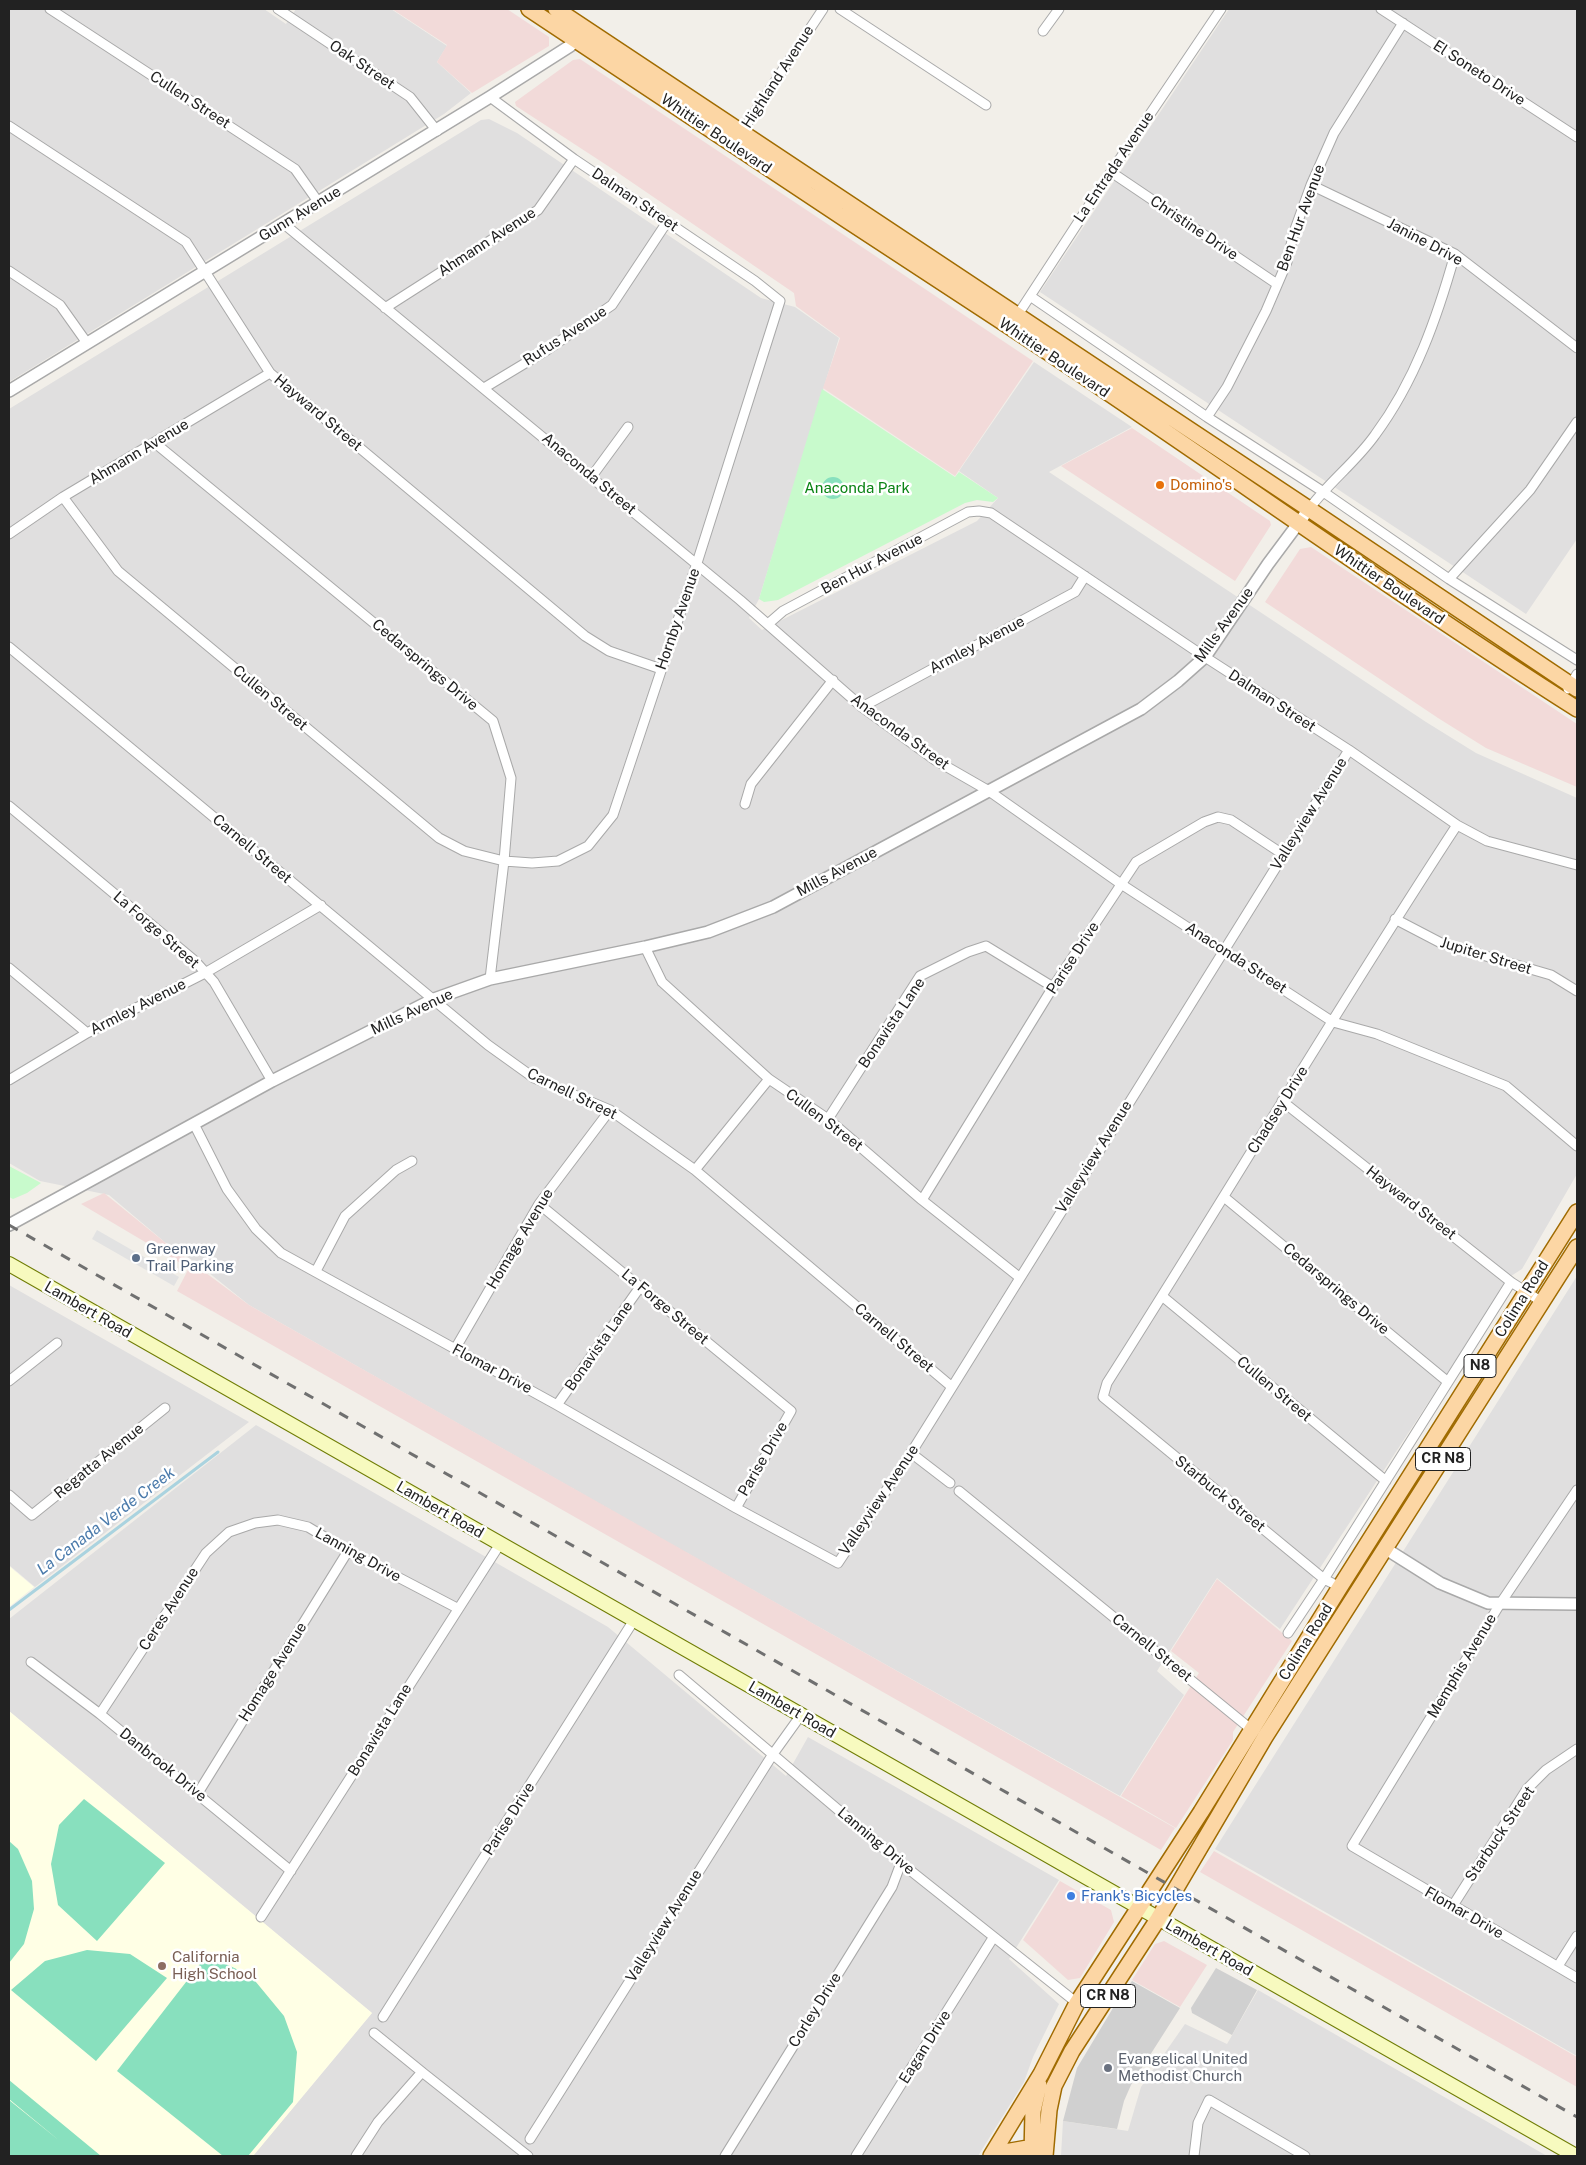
<!DOCTYPE html>
<style>
body{margin:0}
#map{position:relative;width:1586px;height:2165px;overflow:hidden;background:#f2efe9;font-family:"Public Sans",sans-serif}
canvas{display:block}
.frame{position:absolute;inset:0;border:10px solid #222;pointer-events:none}
</style>
<div id="map">
<canvas width="1586" height="2165"></canvas>
<div class="frame"></div>
</div>
<script>
const g = document.querySelector('canvas').getContext('2d');
g.lineJoin = 'round';
function fillPath(path, color) { g.fillStyle = color; g.fill(path, 'evenodd'); }
function trace(path, color, width, dash) { g.strokeStyle = color; g.lineWidth = width; g.lineCap = dash ? 'butt' : 'round'; g.setLineDash(dash || []); g.stroke(path); }
function write(font, color, halo, rows, align = 'center') {
  g.font = font + ' "Public Sans",sans-serif'; g.lineWidth = 5; g.setLineDash([]); g.textBaseline = 'middle'; g.strokeStyle = halo; g.fillStyle = color; for (const [text, x, y, turn = 0] of rows) {
    g.save(); g.translate(x, y); g.rotate((+turn || 0) * Math.PI / 180); g.textAlign = isNaN(turn) ? turn : align; if (halo) g.strokeText(text, 0, 0); g.fillText(text, 0, 0); g.restore();
  }
}
const residential = new Path2D(`
 M 9,9 L 264,9 L 286,24 L 296,9 L 391,9 L 447,46 L 437,62 L 471,93 L 444,114 L 9,382 Z
 M 1229,9 L 1577,9 L 1577,539 L 1526,614 L 1040,292 Z
 M 489,119 L 517,133 L 761,298 L 795,307 L 839,338 L 759,599 L 749,618 L 762,630 L 977,521 L 998,498 L 959,471 L 1034,362 L 1132,427 L 1049,472 L 1426,722 L 1476,753 L 1577,798 L 1577,1174 L 1522,1269 L 1511,1276 L 1280,1629 L 1217,1578 L 1157,1671 L 1184,1695 L 1120,1796 L 653,1534 L 249,1305 L 198,1264 L 167,1244 L 109,1195 L 40,1181 L 9,1163 L 9,409 L 481,120 Z
 M 1577,1276 L 1577,2056 L 1215,1849 Z
 M 9,1285 L 249,1422 L 35,1587 L 9,1565 Z
 M 256,1425 L 608,1627 L 786,1776 L 808,1737 L 1059,1880 L 1009,1959 L 1059,2004 L 1033,2057 L 1024,2082 L 978,2156 L 253,2156 L 372,2013 L 9,1711 L 9,1619 Z
 M 1258,1990 L 1547,2156 L 1061,2156 L 1063,2121 L 1128,2131 L 1141,2087 L 1185,2024 L 1227,2044 Z`);
const commercial = new Path2D(`
 M 392,9 L 507,9 L 549,37 L 549,46 L 472,93 L 437,62 L 447,45 Z
 M 580,59 L 1033,361 L 955,476 L 823,388 L 840,338 L 796,306 L 794,293 L 608,166 L 516,106 L 515,102 L 573,60 Z
 M 1132,428 L 1270,521 L 1271,525 L 1235,581 L 1061,466 Z
 M 1311,547 L 1577,724 L 1577,787 L 1486,748 L 1438,718 L 1265,602 L 1300,549 Z
 M 104,1193 L 167,1244 L 249,1305 L 1175,1828 L 1161,1850 L 177,1291 L 189,1268 L 81,1204 Z
 M 1217,1579 L 1292,1641 L 1233,1732 L 1233,1740 L 1176,1828 L 1121,1796 L 1199,1673 L 1171,1651 Z
 M 1214,1851 L 1577,2057 L 1577,2087 L 1200,1872 Z
 M 1060,1881 L 1111,1910 L 1114,1922 L 1080,1978 L 1068,1980 L 1023,1940 Z
 M 1164,1941 L 1207,1965 L 1180,2007 L 1132,1980 L 1155,1944 Z`);
const education = new Path2D(`
 M 9,1566 L 34,1587 L 9,1607 Z
 M 9,1711 L 372,2013 L 253,2156 L 9,2156 Z`);
const religious = new Path2D(`
 M 1216,1968 L 1257,1990 L 1232,2035 L 1192,2013 L 1191,2008 Z
 M 1132,1981 L 1180,2008 L 1131,2085 L 1124,2101 L 1117,2129 L 1063,2121 L 1077,2068 L 1119,1998 Z`);
const park = new Path2D(`
 M 822,389 L 955,477 L 959,472 L 998,498 L 993,502 L 977,500 L 965,503 L 778,600 L 764,602 L 759,599 Z
 M 9,1166 L 41,1183 L 27,1193 L 13,1199 L 9,1197 Z`);
const pitch = new Path2D(`
 M822 488a11 11 0 1 1 22 0a11 11 0 1 1-22 0Z
 M 84,1799 L 165,1863 L 97,1941 L 58,1905 L 51,1864 L 59,1825 Z
 M 9,1841 L 18,1849 L 32,1881 L 34,1909 L 24,1944 L 9,1963 Z
 M 87,1950 L 130,1954 L 167,1978 L 96,2061 L 11,1990 L 45,1961 Z
 M 207,1955 L 251,1976 L 284,2016 L 297,2052 L 293,2102 L 248,2156 L 223,2156 L 117,2071 Z
 M 9,2080 L 101,2156 L 9,2156 L 9,2100 L 61,2142 L 9,2099 Z`);
const parking = new Path2D(`
 M 97,1230 L 179,1277 L 174,1286 L 92,1239 Z`);
const stream = new Path2D(`
 M 9,1610 L 218,1452`);
const minor = new Path2D(`
 M 50,9 L 295,169 L 319,203
 M 278,9 L 410,97 L 437,131
 M 840,9 L 986,105
 M 1381,9 L 1577,137
 M 1043,31 L 1059,9
 M 9,126 L 186,242 L 270,373 L 585,636 L 609,651 L 661,669
 M 739,136 L 823,9
 M 1111,172 L 1277,284
 M 1311,185 L 1455,254 L 1577,348
 M 284,224 L 740,600 L 862,707 L 935,760 L 989,791 L 1121,884 L 1333,1022 L 1377,1034 L 1506,1086 L 1577,1146
 M 9,271 L 60,305 L 87,343
 M 1030,296 L 1207,417 L 1322,491 L 1449,579 L 1577,660
 M 385,308 L 538,210 L 574,159
 M 1015,319 L 1111,172 L 1221,9
 M 484,388 L 547,350 L 612,305 L 667,222
 M 1207,417 L 1227,387 L 1266,311 L 1287,262 L 1294,232 L 1311,185 L 1334,133 L 1403,23
 M 155,443 L 493,721 L 511,778 L 504,861 L 490,979
 M 592,476 L 628,427
 M 63,497 L 118,571 L 439,838 L 464,851 L 504,861 L 532,863 L 558,861 L 588,846 L 613,815 L 697,563 L 780,301 L 755,281 L 574,159 L 490,97
 M 1309,509 C 1329,482 1356,462 1375,435 C 1415,381 1437,318 1455,254
 M 9,534 L 63,497 L 270,373
 M 1449,579 L 1530,490 L 1577,422
 M 768,624 L 783,611 L 968,512 L 979,511 L 991,513 L 1205,657 L 1349,750 L 1457,825 L 1487,841 L 1577,865
 M 9,647 L 488,1045 L 534,1078 L 610,1110 L 695,1170 L 952,1387
 M 1568,689 L 1577,674
 M 862,707 L 1075,592 L 1085,576
 M 745,804 L 751,784 L 833,680
 M 9,806 L 195,961 L 214,982 L 272,1081
 M 1395,919 L 1441,943 L 1551,975 L 1577,991
 M 645,947 L 662,982 L 769,1079 L 828,1119 L 922,1200 L 1019,1277
 M 9,968 L 87,1033
 M 9,1080 L 87,1033 L 205,973 L 321,905
 M 1282,1101 L 1511,1282 L 1542,1302
 M 828,1119 L 920,976 L 968,952 L 986,946 L 1053,987
 M 194,1124 L 227,1189 L 256,1229 L 281,1253 L 557,1405 L 736,1508 L 838,1563 L 911,1453 L 1349,750
 M 695,1170 L 769,1079
 M 1224,1197 L 1448,1382
 M 922,1200 L 1053,987 L 1136,862 L 1204,822 L 1218,817 L 1231,820 L 1284,855
 M 539,1204 L 791,1411 L 736,1508
 M 316,1271 L 345,1216 L 396,1170 L 412,1161
 M 1162,1296 L 1386,1481
 M 455,1349 L 539,1204 L 610,1110
 M 9,1381 L 57,1343
 M 557,1405 L 640,1287
 M 911,1453 L 950,1483
 M 1577,1490 L 1500,1604 L 1352,1846 L 1577,1978
 M 959,1491 L 1252,1730
 M 9,1495 L 32,1515 L 165,1408
 M 1340,1587 L 1324,1579 L 1103,1397 L 1107,1383 C 1225,1198 1337,1008 1457,825
 M 1288,1633 L 1324,1579 L 1511,1282
 M 31,1662 L 100,1714 L 291,1871
 M 679,1675 L 901,1863 L 1077,2003
 M 100,1714 L 206,1553 L 229,1532 L 255,1523 L 278,1520 L 308,1527 L 348,1551 L 457,1608
 M 198,1793 L 348,1551
 M 1452,1907 L 1527,1789 L 1546,1770 L 1577,1749
 M 261,1917 L 500,1544
 M 1558,1966 L 1577,1936
 M 383,2017 L 634,1620
 M 422,2072 L 528,2156
 M 530,2139 L 773,1754 L 801,1715
 M 356,2156 L 378,2122 L 422,2072 L 374,2033
 M 725,2156 L 892,1887 L 901,1863
 M 856,2156 L 993,1938
 M 1194,2156 L 1198,2123 L 1209,2100 L 1305,2156`);
const tertiary = new Path2D(`
 M 9,391 L 490,97 L 570,46 L 585,29
 M 9,1225 L 272,1081 L 434,999 L 490,979 L 645,947 L 708,932 L 773,907 L 1141,709 L 1178,681 L 1205,657 L 1268,564 L 1309,509
 M 1386,1549 L 1440,1583 L 1488,1603 L 1577,1604`);
const secondary = new Path2D(`
 M 9,1264 L 1576,2156`);
const primary = new Path2D(`
 M 529,9 C 689,116 849,222 1010,327 C 1200,452 1385,587 1577,709
 M 556,9 L 1309,509 L 1577,689
 M 991,2156 L 1041,2074 L 1077,2003 L 1201,1812 L 1340,1587 L 1577,1212
 M 1001,2156 L 1005,2152 L 1039,2146
 M 1032,2156 L 1033,2111 L 1039,2085
 M 1045,2156 L 1049,2110 L 1054,2086 L 1072,2051 L 1158,1919 L 1265,1737 L 1577,1247`);
const rail = new Path2D(`
 M 9,1225 L 1577,2117`);
const markers = [
 [1160,485,5,"#e8710a"],
 [136,1258,5,"#5c6f8a"],
 [1071,1896,5,"#3f7fe0"],
 [162,1966,5,"#8d6e63"],
 [1108,2068,5,"#6b7280"]
];
const shields = [
 [1480,1366,32],
 [1443,1459,55],
 [1108,1996,55]
];
const shieldNames = [
 ["N8",1480,1366],
 ["CR N8",1443,1459],
 ["CR N8",1108,1996]
];
const streetNames = [
 ["Oak Street",362,65,34],
 ["El Soneto Drive",1479,73,33],
 ["Highland Avenue",778,77,-57],
 ["Cullen Street",190,100,33],
 ["Whittier Boulevard",716,134,34],
 ["La Entrada Avenue",1114,167,-56],
 ["Dalman Street",635,200,34],
 ["Gunn Avenue",300,214,-31],
 ["Ben Hur Avenue",1301,218,-70],
 ["Christine Drive",1194,228,34],
 ["Ahmann Avenue",487,242,-33],
 ["Janine Drive",1425,242,28],
 ["Rufus Avenue",565,336,-33],
 ["Whittier Boulevard",1054,358,34],
 ["Hayward Street",318,413,40],
 ["Ahmann Avenue",139,452,-31],
 ["Anaconda Street",589,474,40],
 ["Ben Hur Avenue",872,564,-28],
 ["Whittier Boulevard",1389,585,34],
 ["Hornby Avenue",678,619,-71],
 ["Mills Avenue",1224,625,-54],
 ["Armley Avenue",977,645,-28],
 ["Cedarsprings Drive",425,665,40],
 ["Cullen Street",270,698,40],
 ["Dalman Street",1272,701,33],
 ["Anaconda Street",900,732,36],
 ["Valleyview Avenue",1309,814,-58],
 ["Carnell Street",252,849,40],
 ["Mills Avenue",837,872,-28],
 ["La Forge Street",156,930,41],
 ["Jupiter Street",1486,956,17],
 ["Parise Drive",1073,958,-57],
 ["Anaconda Street",1236,958,33],
 ["Armley Avenue",138,1007,-27],
 ["Mills Avenue",412,1012,-25],
 ["Bonavista Lane",892,1023,-56],
 ["Carnell Street",572,1094,26],
 ["Chadsey Drive",1278,1110,-58],
 ["Cullen Street",824,1120,37],
 ["Valleyview Avenue",1094,1157,-58],
 ["Hayward Street",1411,1203,38],
 ["Homage Avenue",520,1239,-59],
 ["Cedarsprings Drive",1336,1289,40],
 ["Colima Road",1522,1299,-58],
 ["La Forge Street",665,1307,40],
 ["Lambert Road",88,1310,30],
 ["Carnell Street",894,1338,40],
 ["Bonavista Lane",599,1346,-55],
 ["Flomar Drive",492,1369,28],
 ["Cullen Street",1274,1389,40],
 ["Parise Drive",763,1459,-60],
 ["Regatta Avenue",99,1461,-39],
 ["Starbuck Street",1220,1494,39],
 ["Valleyview Avenue",879,1500,-56],
 ["Lambert Road",440,1510,30],
 ["Lanning Drive",358,1555,29],
 ["Ceres Avenue",169,1609,-57],
 ["Colima Road",1306,1642,-58],
 ["Carnell Street",1152,1648,39],
 ["Memphis Avenue",1462,1666,-59],
 ["Homage Avenue",273,1672,-58],
 ["Lambert Road",792,1710,30],
 ["Bonavista Lane",380,1730,-58],
 ["Danbrook Drive",163,1765,39],
 ["Parise Drive",509,1819,-58],
 ["Starbuck Street",1500,1834,-56],
 ["Lanning Drive",876,1841,40],
 ["Flomar Drive",1464,1913,30],
 ["Valleyview Avenue",664,1926,-58],
 ["Lambert Road",1209,1948,30],
 ["Corley Drive",815,2010,-58],
 ["Eagan Drive",925,2047,-58]
];
const foodNames = [
 ["Domino's",1170,485]
];
const parkNames = [
 ["Anaconda Park",857,488]
];
const serviceNames = [
 ["Greenway",146,1249],
 ["Trail Parking",146,1266]
];
const shopNames = [
 ["Frank's Bicycles",1081,1896]
];
const educationNames = [
 ["California",172,1957],
 ["High School",172,1974]
];
const worshipNames = [
 ["Evangelical United",1118,2059],
 ["Methodist Church",1118,2076]
];
const waterNames = [
 ["La Canada Verde Creek",106,1521,-37]
];
fillPath(residential, '#e0dfdf');
fillPath(commercial, '#f2dad9');
fillPath(education, '#ffffe5');
fillPath(religious, '#d0d0d0');
fillPath(park, '#c8facc');
fillPath(pitch, '#88e0be');
fillPath(parking, '#e2e2e2');
trace(stream, '#aad3df', 3);
trace(minor, '#a9a9a9', 11);
trace(tertiary, '#a9a9a9', 14);
trace(secondary, '#707d05', 16);
trace(primary, '#a06b00', 18);
trace(minor, '#fff', 9);
trace(tertiary, '#fff', 11);
trace(secondary, '#f7fabf', 14);
trace(primary, '#fcd6a4', 15);
trace(rail, '#707070', 3, [10, 10]);
for (const [x, y, r, color] of markers) { const dot = new Path2D(); dot.arc(x, y, r, 0, 2 * Math.PI); g.fillStyle = color; g.fill(dot); trace(dot, '#fff', 2); }
for (const [x, y, w] of shields) { const box = new Path2D(); box.roundRect(x - w / 2, y - 11.5, w, 23, 4); g.fillStyle = '#fff'; g.fill(box); trace(box, '#222', 1); }
write('bold 14px', '#222', null, shieldNames);
write('15px', '#222', '#fff', streetNames);
write('15px', '#c56008', '#fff', foodNames, 'left');
write('15px', '#0c8416', '#fff', parkNames);
write('15px', '#4e5e75', '#fff', serviceNames, 'left');
write('15px', '#366cbe', '#fff', shopNames, 'left');
write('15px', '#785e54', '#fff', educationNames, 'left');
write('15px', '#5b616d', '#fff', worshipNames, 'left');
write('italic 16px', '#4a7aab', '#fff', waterNames);
</script>
